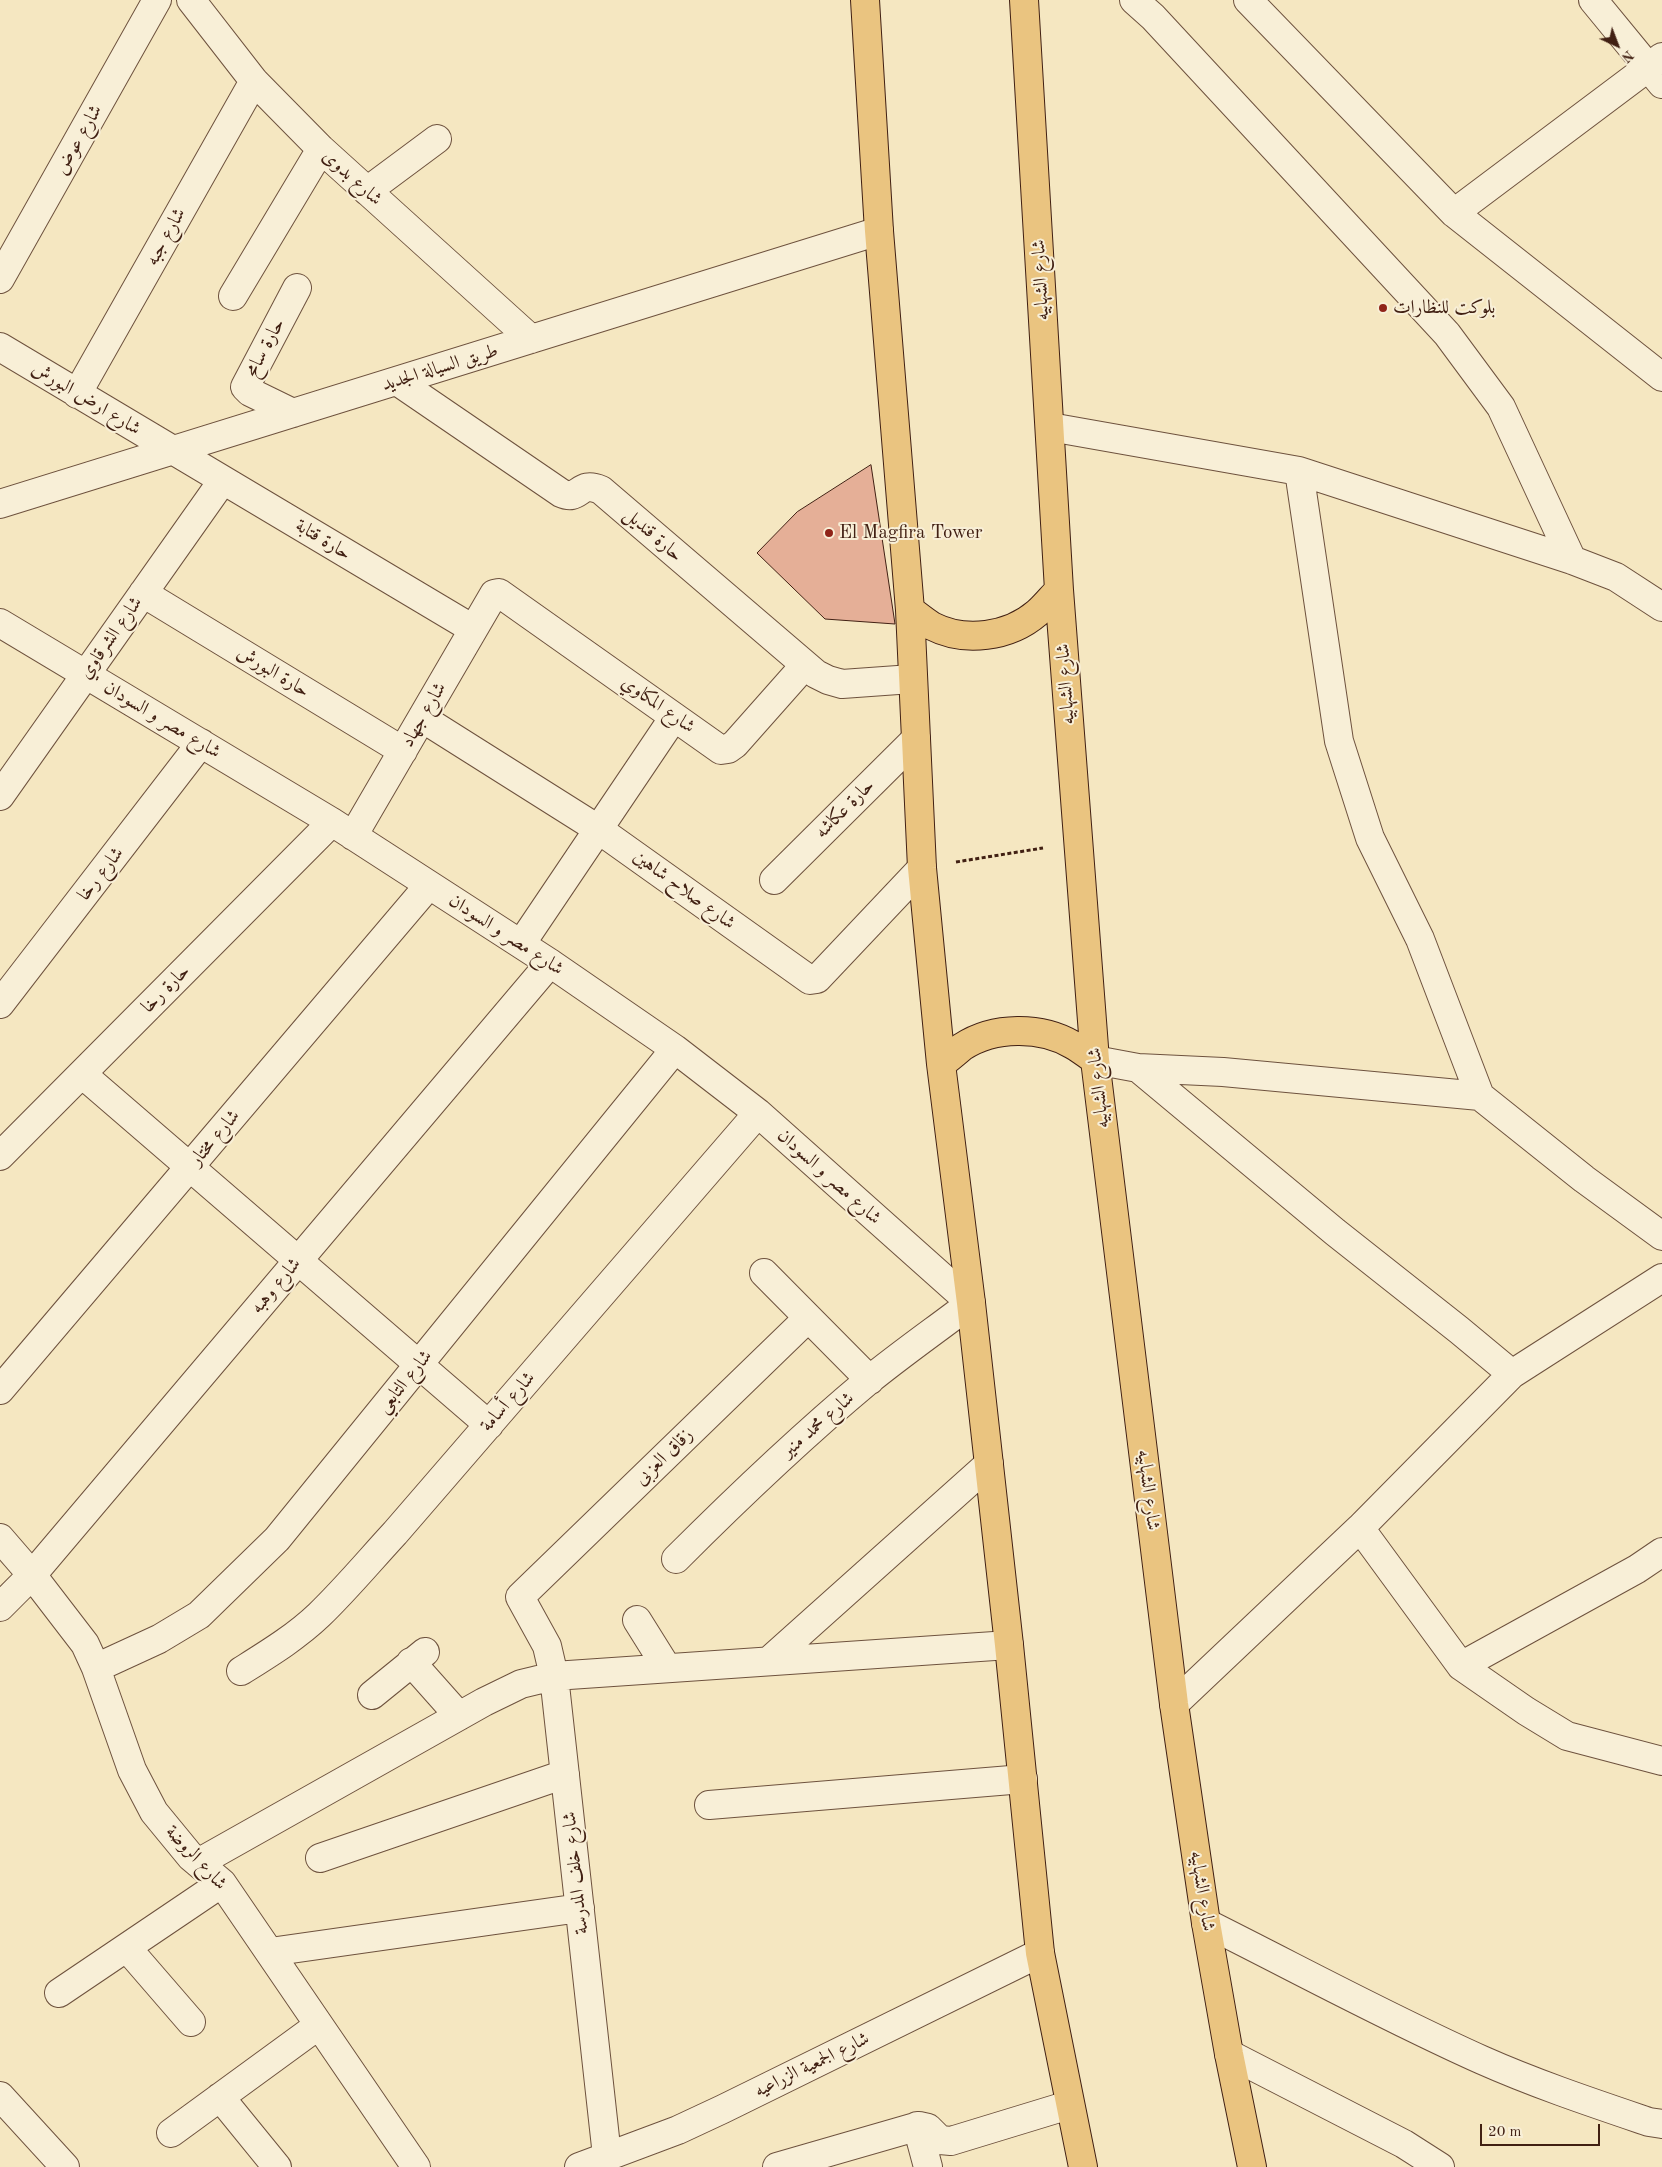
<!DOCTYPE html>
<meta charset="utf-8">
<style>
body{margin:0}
#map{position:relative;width:1662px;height:2167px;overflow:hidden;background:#f5e7c1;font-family:"Old Standard TT",serif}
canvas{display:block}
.north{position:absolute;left:1592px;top:20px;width:50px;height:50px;-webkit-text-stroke:4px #f8efd7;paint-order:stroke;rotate:137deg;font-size:14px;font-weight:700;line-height:20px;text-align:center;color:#412013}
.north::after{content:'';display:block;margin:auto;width:18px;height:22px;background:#412013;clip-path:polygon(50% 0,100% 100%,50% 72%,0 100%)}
.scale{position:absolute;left:1480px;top:2124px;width:120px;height:22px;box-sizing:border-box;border:2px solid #412013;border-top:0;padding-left:6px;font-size:15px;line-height:18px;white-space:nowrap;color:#412013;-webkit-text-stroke:4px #f8efd7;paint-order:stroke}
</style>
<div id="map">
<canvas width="1662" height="2167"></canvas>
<div class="north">N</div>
<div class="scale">20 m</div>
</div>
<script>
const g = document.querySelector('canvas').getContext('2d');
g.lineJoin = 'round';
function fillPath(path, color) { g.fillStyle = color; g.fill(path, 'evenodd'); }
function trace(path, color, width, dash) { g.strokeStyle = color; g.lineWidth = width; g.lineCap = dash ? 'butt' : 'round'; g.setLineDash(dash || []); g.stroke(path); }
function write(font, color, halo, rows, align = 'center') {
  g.font = font + ' "Old Standard TT",Amiri,serif'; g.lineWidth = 4; g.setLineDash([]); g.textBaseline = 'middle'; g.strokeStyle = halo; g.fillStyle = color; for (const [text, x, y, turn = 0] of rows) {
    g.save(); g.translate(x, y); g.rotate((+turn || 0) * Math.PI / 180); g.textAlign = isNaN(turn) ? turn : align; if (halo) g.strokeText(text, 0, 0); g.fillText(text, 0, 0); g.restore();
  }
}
const building = new Path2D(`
 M 871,465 L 895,624 L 825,619 L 757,553 L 797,512 Z`);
const path = new Path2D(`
 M 956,862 L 1043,848`);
const minor = new Path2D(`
 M 191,0 L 254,81 L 321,149 L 531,339
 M 1134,0 L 1153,17 L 1447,334 L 1501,407 L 1572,560
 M 1248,0 L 1454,213 L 1662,377
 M 1593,0 L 1662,84
 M 367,191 L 437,139
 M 1454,213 L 1662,57
 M 0,279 L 157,0
 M 233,296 L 321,149
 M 0,347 L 473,629
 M 397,381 L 561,493 C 581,502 577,480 601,490 L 816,674 L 828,680 L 842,684 L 912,679
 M 77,394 L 254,81
 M 293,413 L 250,392 L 245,387 L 297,288
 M 1050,427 L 1299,471 L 1572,560 L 1616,577 L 1662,607
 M 1299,471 L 1339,741 L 1370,838 L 1420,939 L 1480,1096
 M 0,504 L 879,231
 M 143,593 L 403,751
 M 0,623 L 332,822 L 550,963 L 675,1049 L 758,1113 L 971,1303 C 937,1329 901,1354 868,1381 C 801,1437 738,1497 676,1559
 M 422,718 L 598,829 L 810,980 L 817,979 L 922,868
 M 0,796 L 223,480
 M 353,836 L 494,594 L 499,593 L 721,750 L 728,749 L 735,744 L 805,665
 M 774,880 L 916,739
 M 521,944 L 674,717
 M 0,1004 L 201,743
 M 1095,1060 L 1138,1068 L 1223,1072 L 1480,1096 L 1584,1179 L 1662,1236
 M 1138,1068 L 1335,1232 L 1459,1330 L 1512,1374
 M 82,1074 L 489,1425
 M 0,1156 L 332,822
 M 764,1273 L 870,1380
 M 0,1390 L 429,885
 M 1360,1528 L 1512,1374 L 1662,1278
 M 0,1538 L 32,1575 L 85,1644 L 96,1668 L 132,1770 L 154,1812 L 191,1857 L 222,1883 L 416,2167
 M 0,1607 L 32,1575 L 550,963
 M 637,1620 L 667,1668
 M 770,1660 L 989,1464
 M 411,1662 L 459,1716
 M 1461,1666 L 1637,1569 L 1662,1552
 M 96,1668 L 159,1639 L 199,1615 L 277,1539 L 675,1049
 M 241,1671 C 268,1654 296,1637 319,1615 C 346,1589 370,1560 395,1533 L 758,1113
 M 372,1695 L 425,1652
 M 1174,1704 L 1360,1528 L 1461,1666 L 1526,1711 L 1567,1736 L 1662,1761
 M 709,1805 L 1023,1779
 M 320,1858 L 565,1774
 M 198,1863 L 484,1702 L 521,1684 L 554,1676 L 1009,1645
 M 1206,1923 C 1298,1969 1388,2018 1482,2060 C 1536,2084 1593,2103 1649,2122 L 1662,2124
 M 127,1948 L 191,2022
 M 270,1952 L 580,1908
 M 59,1993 L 222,1883
 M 1229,2054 L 1404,2144 L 1440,2167
 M 0,2096 L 65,2167
 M 220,2097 L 277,2167
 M 917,2126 L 928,2167
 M 171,2133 L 319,2025
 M 607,2156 L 554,1676 L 547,1646 L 520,1597 L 808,1318
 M 579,2167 L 678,2130 L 723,2109 L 1040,1953
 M 777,2167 L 919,2126 L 928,2128 L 940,2140 L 951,2141 L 1069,2105`);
const highway = new Path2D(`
 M 865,0 L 879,231 L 910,610 L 922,868 L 941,1064 L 971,1303 L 1009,1645 L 1040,1953 L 1083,2167
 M 1024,0 L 1059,590 L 1095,1060 L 1174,1704 L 1206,1923 L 1229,2054 L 1252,2167
 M 910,610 C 917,615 924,621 932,626 C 965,643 1009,637 1037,613 C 1045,606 1052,597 1059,590
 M 941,1064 C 948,1059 955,1053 962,1047 C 994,1026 1041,1026 1073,1045 C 1080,1049 1088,1055 1095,1060`);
const markers = [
 [1383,308,5,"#8f2418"],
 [829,533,5,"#8f2418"]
];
const streetNames = [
 ["شارع عوض",79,140,-61],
 ["شارع بدوى",352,178,42],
 ["شارع جبه",166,237,-61],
 ["شارع الشهابيه",1041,280,-93],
 ["حارة سامح",265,348,-62],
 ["طريق السيالة الجديد",440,368,-17],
 ["شارع ارض البورش",86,399,31],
 ["حارة قنديل",653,535,41],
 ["حارة قتابة",323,540,31],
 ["شارع الشرقاوي",111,638,-55],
 ["حارة البورش",273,672,31],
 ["شارع الشهابيه",1066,684,-94],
 ["شارع المكاوي",658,705,35],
 ["شارع جهاد",424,715,-60],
 ["شارع مصر و السودان",162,720,31],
 ["حارة عكاشه",845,809,-45],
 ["شارع رخا",101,874,-52],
 ["شارع صلاح شاهين",684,890,36],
 ["شارع مصر و السودان",506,935,33],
 ["حارة رخا",166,989,-45],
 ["شارع الشهابيه",1099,1088,-96],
 ["شارع مختار",215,1138,-50],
 ["شارع مصر و السودان",829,1177,42],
 ["شارع وهبه",276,1286,-50],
 ["شارع التابعي",405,1382,-51],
 ["شارع أسامة",508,1402,-49],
 ["شارع محمد منير",818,1425,-41],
 ["زقاق العزبى",664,1457,-44],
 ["شارع الشهابيه",1148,1490,83],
 ["شارع الروضة",196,1858,47],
 ["شارع خلف المدرسة",576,1873,-96],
 ["شارع الشهابيه",1202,1891,81],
 ["شارع الجمعية الزراعيه",812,2065,-26]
];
const poiNames = [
 ["بلوكت للنظارات",1393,308],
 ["El Magfira Tower",839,533]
];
fillPath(building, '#e5af97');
trace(building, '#412013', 1);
trace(minor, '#6e523e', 30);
trace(highway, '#412013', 30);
trace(path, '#412013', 3, [4, 2.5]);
trace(minor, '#f8efd7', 28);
trace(highway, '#eac480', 28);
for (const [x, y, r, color] of markers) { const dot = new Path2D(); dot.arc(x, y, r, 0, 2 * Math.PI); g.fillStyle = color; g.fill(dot); trace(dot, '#f8efd7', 2); }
write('19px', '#412013', '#f8efd7', streetNames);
write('19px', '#412013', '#f8efd7', poiNames, 'left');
</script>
